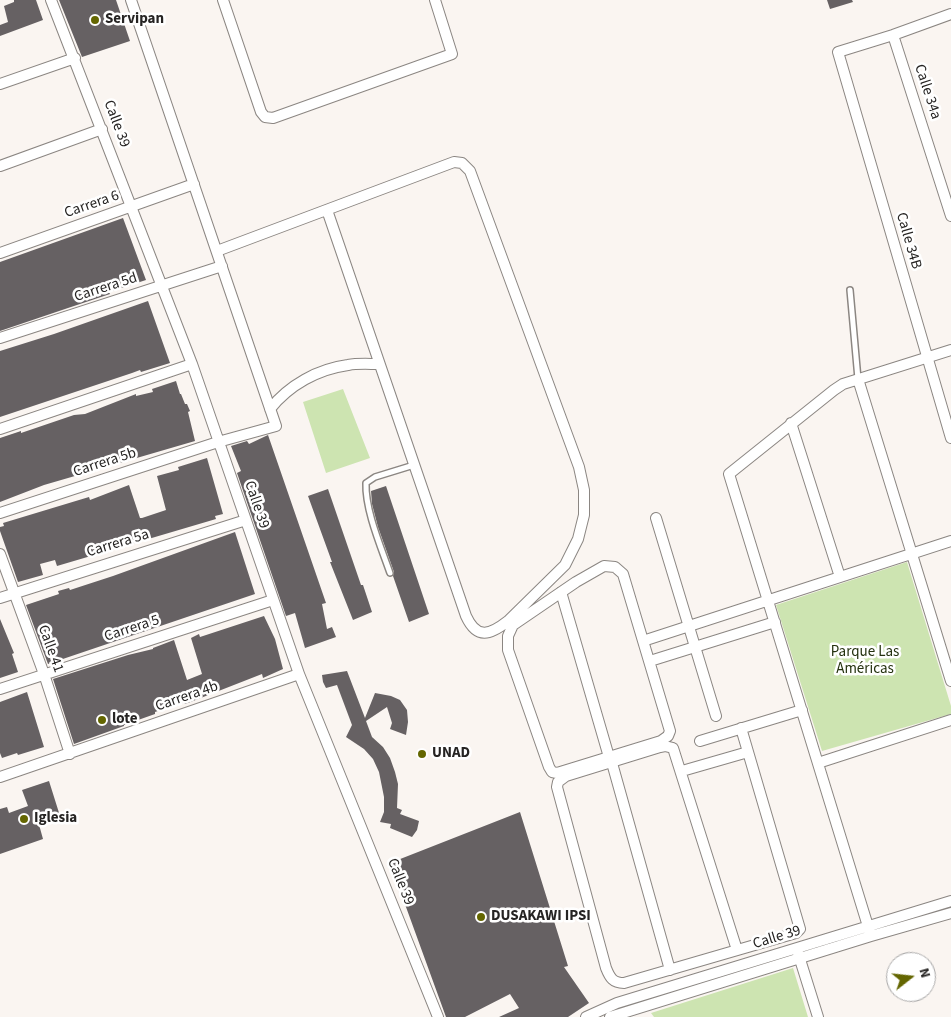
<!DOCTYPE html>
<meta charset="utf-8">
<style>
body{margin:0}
#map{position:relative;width:951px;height:1017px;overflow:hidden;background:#faf5f1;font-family:"Source Sans 3",sans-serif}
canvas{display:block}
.north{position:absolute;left:886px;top:952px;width:50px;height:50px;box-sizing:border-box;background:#fff;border:1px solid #a8a7a7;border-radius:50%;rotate:74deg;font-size:14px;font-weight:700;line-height:20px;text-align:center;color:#262423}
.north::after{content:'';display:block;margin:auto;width:18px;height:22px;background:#646601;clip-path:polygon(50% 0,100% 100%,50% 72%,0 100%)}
</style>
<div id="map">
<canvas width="951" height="1017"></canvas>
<div class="north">N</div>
</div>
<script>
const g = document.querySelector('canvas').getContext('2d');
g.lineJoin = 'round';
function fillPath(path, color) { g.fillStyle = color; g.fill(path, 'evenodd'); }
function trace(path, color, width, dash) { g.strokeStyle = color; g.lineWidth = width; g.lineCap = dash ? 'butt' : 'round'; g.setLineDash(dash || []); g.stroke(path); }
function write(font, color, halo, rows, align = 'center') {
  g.font = font + ' "Source Sans 3",sans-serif'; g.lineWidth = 5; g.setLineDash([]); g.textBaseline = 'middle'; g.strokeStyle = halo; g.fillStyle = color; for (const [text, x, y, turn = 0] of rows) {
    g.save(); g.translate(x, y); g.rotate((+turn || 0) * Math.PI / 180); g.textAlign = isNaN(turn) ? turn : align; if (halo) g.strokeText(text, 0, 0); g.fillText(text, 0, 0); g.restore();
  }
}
const green = new Path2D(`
 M 343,389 L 370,458 L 326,473 L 303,402 Z
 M 907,562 L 951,706 L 951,714 L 822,751 L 776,605 Z
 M 793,968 L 808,1017 L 654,1017 L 651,1013 Z`);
const building = new Path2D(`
 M 14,0 L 36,0 L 43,20 L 0,36 L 0,25 L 8,22 L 4,6 L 14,2 Z
 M 59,0 L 116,0 L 130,41 L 82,57 Z
 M 827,0 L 852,0 L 853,2 L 830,9 Z
 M 123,218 L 146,280 L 109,292 L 110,294 L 68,308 L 0,331 L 0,262 Z
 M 148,301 L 170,363 L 141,372 L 140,370 L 132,373 L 0,417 L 0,351 L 54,334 Z
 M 176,381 L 180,394 L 181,394 L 185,404 L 187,404 L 190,411 L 188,412 L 195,441 L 44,485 L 0,502 L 0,438 L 21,431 L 21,433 L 74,415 L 85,414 L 136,394 L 136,396 L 153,392 L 152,389 Z
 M 268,435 L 326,603 L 322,604 L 327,629 L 332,627 L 336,637 L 305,648 L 295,613 L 286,616 L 237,473 L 241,471 L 231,446 L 247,441 L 249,444 Z
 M 207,458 L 223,514 L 215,516 L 216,519 L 57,566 L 55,560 L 40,564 L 43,575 L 18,582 L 0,531 L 0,527 L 4,526 L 3,523 L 89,497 L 90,500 L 129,485 L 140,518 L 142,518 L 166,510 L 157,476 L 179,470 L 178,467 Z
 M 386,486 L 429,614 L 409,622 L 393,576 L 394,572 L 378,527 L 372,504 L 371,491 Z
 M 328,489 L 361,585 L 363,585 L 372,612 L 353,620 L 330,562 L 332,562 L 308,496 Z
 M 235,532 L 255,594 L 48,664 L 26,605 L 59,594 L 58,591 L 69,588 L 70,590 L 113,576 Z
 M 264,616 L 275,639 L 283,669 L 263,678 L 262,674 L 193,701 L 185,704 L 184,702 L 172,707 L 172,706 L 155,712 L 155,714 L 124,725 L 124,726 L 74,744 L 53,679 L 128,655 L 153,649 L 153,648 L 174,640 L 187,680 L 202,674 L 191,638 L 199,634 L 200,637 Z
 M 0,619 L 14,653 L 12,654 L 18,672 L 0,678 Z
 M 347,671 L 365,718 L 375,693 L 391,696 L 400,700 L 407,710 L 408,722 L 406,735 L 390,729 L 392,723 L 387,707 L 366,721 L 372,737 L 383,747 L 390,758 L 395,772 L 398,784 L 397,808 L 402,810 L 400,814 L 419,821 L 417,830 L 412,837 L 390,828 L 391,824 L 380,822 L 384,812 L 384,797 L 379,772 L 373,759 L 364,749 L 346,737 L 352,725 L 337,685 L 326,688 L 323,682 L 322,675 Z
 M 27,692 L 44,747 L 18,755 L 17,753 L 2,758 L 0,753 L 0,702 Z
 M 49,781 L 60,816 L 38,821 L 43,839 L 0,854 L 0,809 L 7,807 L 9,813 L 28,806 L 22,790 Z
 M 520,812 L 568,966 L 564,967 L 589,1003 L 568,1017 L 499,1017 L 519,1008 L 510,994 L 465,1017 L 446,1017 L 390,863 Z`);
const service = new Path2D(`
 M 850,290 L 858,379
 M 390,573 C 381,547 365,510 366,483 L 375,477 L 414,465`);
const minor = new Path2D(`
 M 51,0 L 192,364 L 299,674 L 438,1017
 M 223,0 L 261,112 L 265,117 L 273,118 L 452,54 L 435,0
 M 951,14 L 893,35 L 838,52 L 951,438
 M 893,35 L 951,216
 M 0,84 L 75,58
 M 0,166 L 102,129
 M 217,251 L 454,162 L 462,163 L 470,171 L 579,467 L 584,490 L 584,515 L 578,539 L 565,565 L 508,621 C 490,635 477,640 466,616 L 327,210
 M 0,253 L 194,184
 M 0,338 L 222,266
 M 858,379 L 951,681
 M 270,409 C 289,385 318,369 348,365 C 358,363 369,364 379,364
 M 791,423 L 840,577
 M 0,429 L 192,364
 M 0,513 L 218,442 L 276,426 L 131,0
 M 656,518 L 716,716
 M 0,554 L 44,674 L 70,754
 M 604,566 L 615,567 L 623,574 L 670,731 L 668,736 L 661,741 L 557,773 L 552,772 L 549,767 L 508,650 L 508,636 L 513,625 L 576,582 Z
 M 561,592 L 609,757
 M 0,598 L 246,520
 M 643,641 L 951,541
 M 650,661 L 775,622
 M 0,689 L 273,600
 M 700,741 L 802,710
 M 612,763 L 670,970
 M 818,763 L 951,720
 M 682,771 L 748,752
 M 0,777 L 299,674
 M 871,936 L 729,474 L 834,390 L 843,384 L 951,350
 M 737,950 L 673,748 L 665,746 L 660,747 L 566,776 L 558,782 L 557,787 L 606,968 C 610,978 613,983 624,983 L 796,933 L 800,929 L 741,728
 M 798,953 L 818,1017
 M 586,1017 L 617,1003 L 951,901
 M 610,1017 L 871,936 L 951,913`);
const markers = [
 [95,20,5,"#646601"],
 [102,720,5,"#646601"],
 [422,754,5,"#646601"],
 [24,819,5,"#646601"],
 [481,917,5,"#646601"]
];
const poiNames = [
 ["Servipan",105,20],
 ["lote",112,720],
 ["UNAD",432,754],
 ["Iglesia",34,819],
 ["DUSAKAWI IPSI",491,917]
];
const streetNames = [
 ["Calle 34a",927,92,72],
 ["Calle 39",116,124,69],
 ["Carrera 6",92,205,-19],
 ["Calle 34B",908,241,74],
 ["Carrera 5d",106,288,-18],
 ["Carrera 5b",105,463,-18],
 ["Calle 39",256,505,71],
 ["Carrera 5a",118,544,-17],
 ["Carrera 5",132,629,-18],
 ["Calle 41",50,649,70],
 ["Carrera 4b",187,697,-19],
 ["Calle 39",400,882,68],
 ["Calle 39",777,938,-17]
];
const parkNames = [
 ["Parque Las",865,653],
 ["Américas",865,670]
];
fillPath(green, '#cde4b1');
fillPath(building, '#666163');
trace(service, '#8b8682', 8);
trace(minor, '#8b8682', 12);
trace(service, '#fff', 5);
trace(minor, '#fff', 10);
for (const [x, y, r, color] of markers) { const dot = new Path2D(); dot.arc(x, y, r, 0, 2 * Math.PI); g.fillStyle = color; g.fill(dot); trace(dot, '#fff', 2); }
write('bold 15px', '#262423', '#fff', poiNames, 'left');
write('15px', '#262423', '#fff', streetNames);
write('15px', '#24310f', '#fff', parkNames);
</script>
